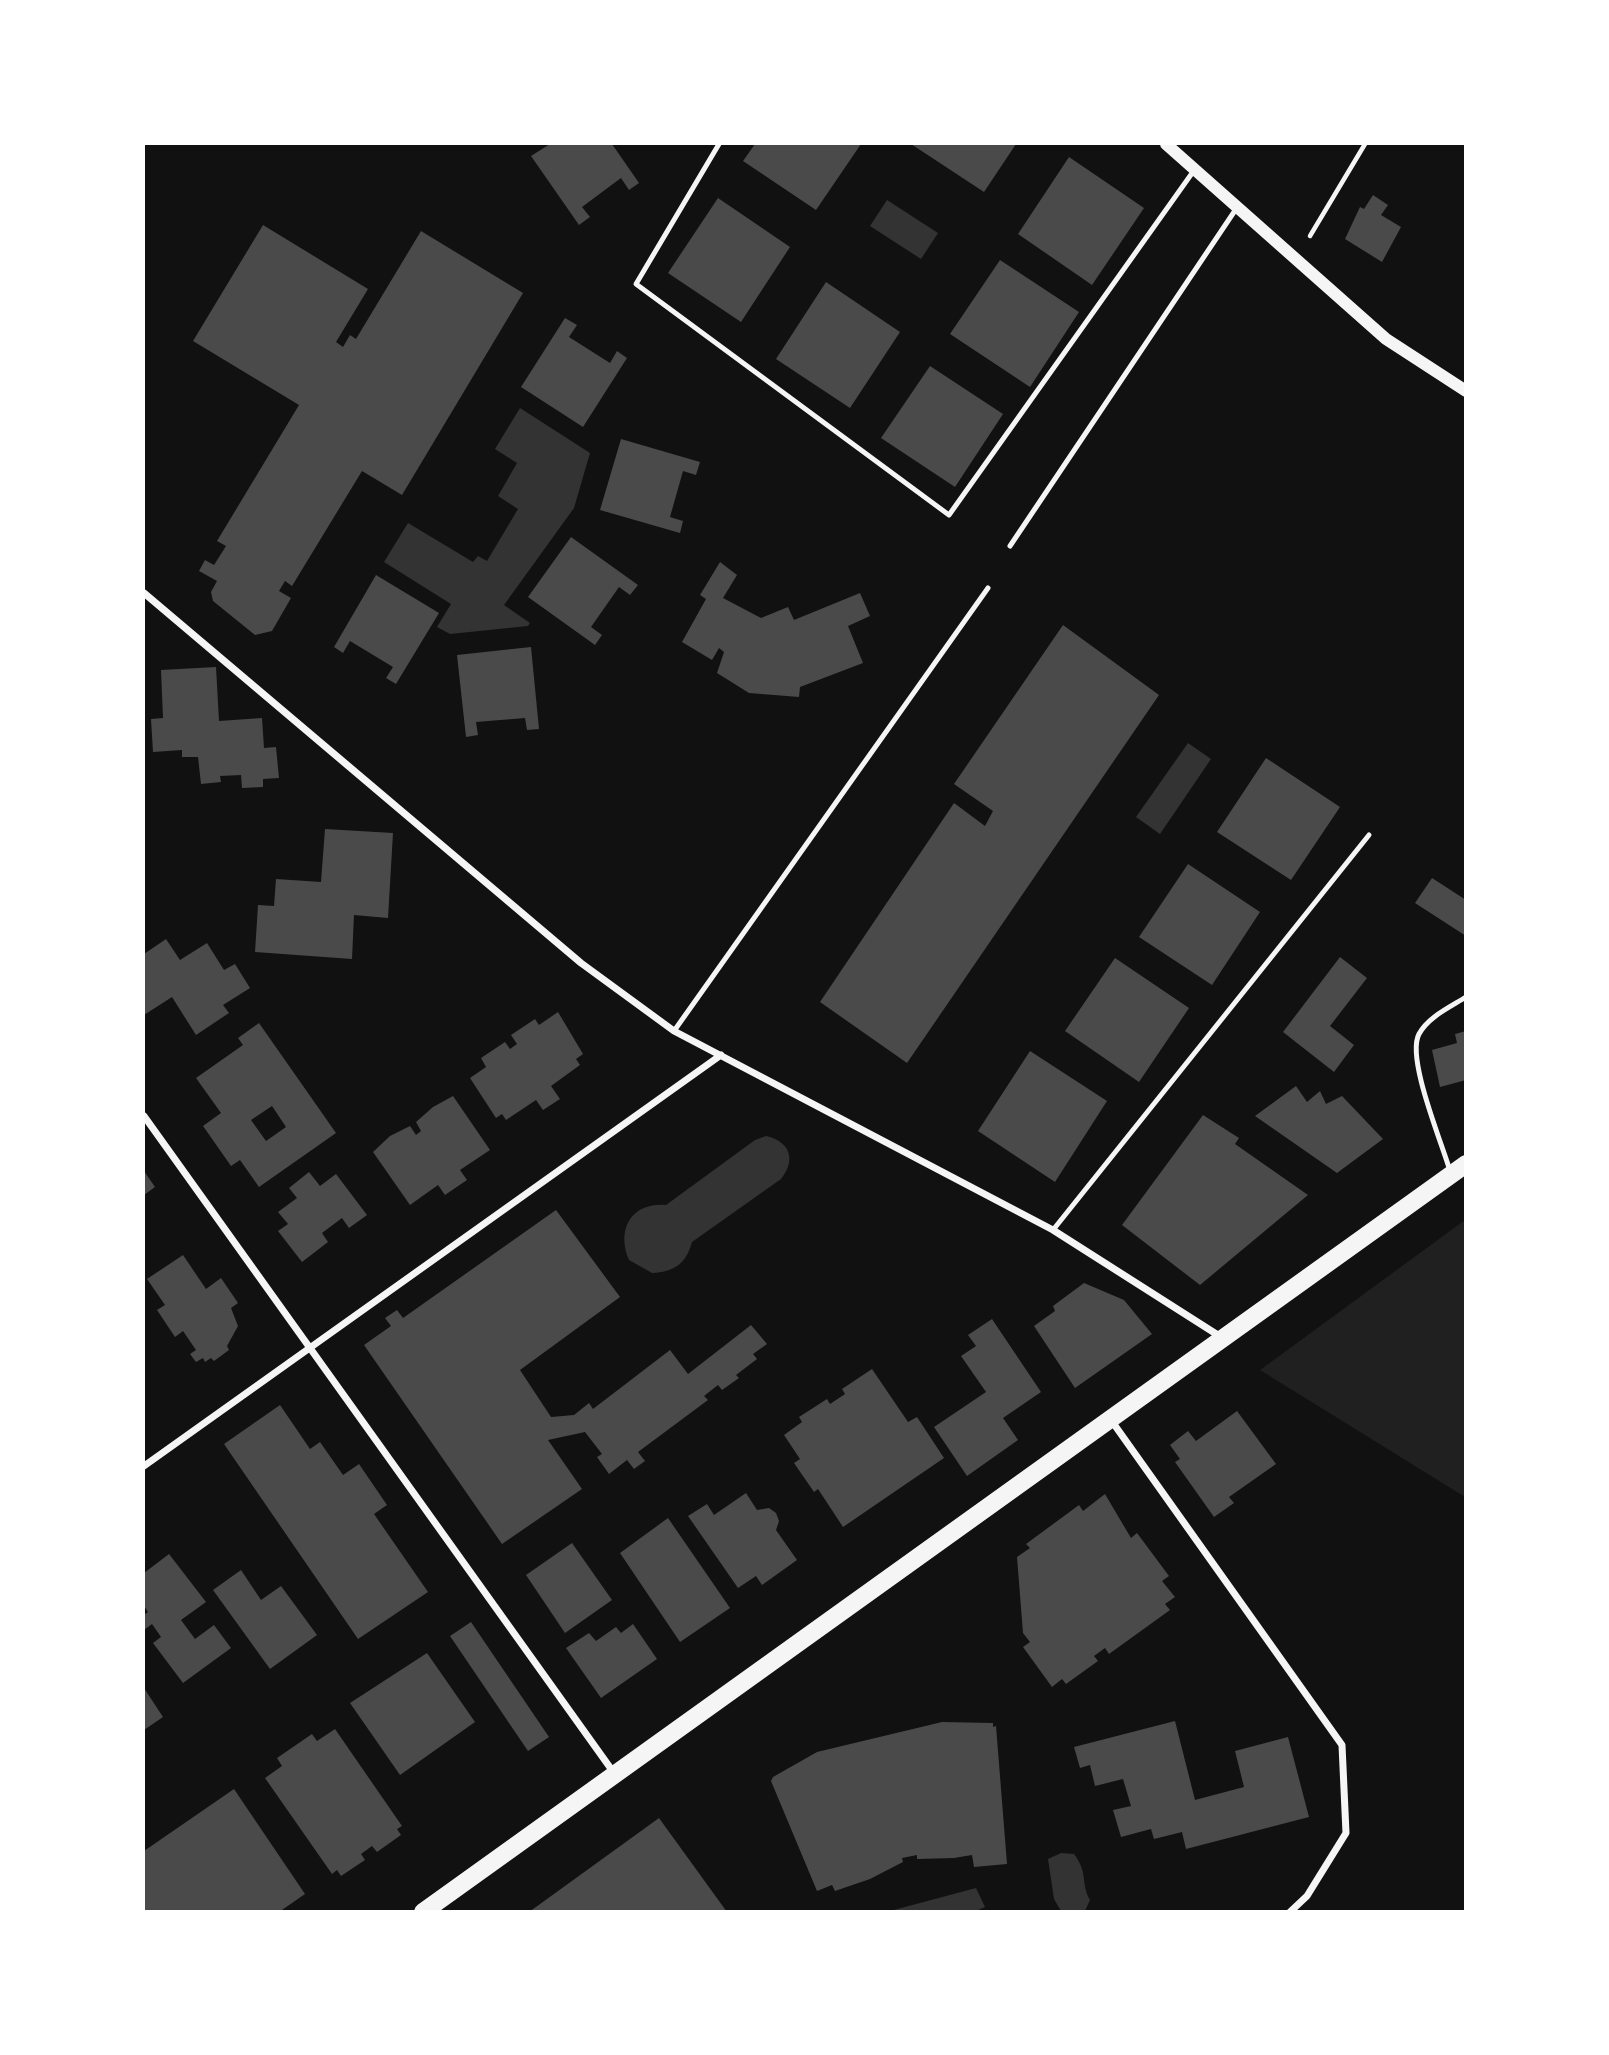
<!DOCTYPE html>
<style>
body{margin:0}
#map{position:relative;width:1609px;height:2055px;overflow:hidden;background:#111;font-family:"Golos Text",sans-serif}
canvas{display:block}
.frame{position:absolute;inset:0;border:145px solid #fff;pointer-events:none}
</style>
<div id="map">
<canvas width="1609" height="2055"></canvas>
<div class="frame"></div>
</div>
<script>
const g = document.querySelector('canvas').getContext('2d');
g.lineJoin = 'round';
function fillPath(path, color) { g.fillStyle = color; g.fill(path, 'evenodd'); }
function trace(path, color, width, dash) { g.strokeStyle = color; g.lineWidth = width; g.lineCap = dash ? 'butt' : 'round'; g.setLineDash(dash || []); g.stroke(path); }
const green = new Path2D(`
 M 1465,1220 L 1465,1497 L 1260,1370 Z`);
const water = new Path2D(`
 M 887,200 L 938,233 L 921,259 L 870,226 Z
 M 520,408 L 590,453 L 574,508 L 504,605 L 530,623 L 528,626 L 450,634 L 437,627 L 451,604 L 384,562 L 408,523 L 473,562 L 478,556 L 487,561 L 518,509 L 498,496 L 517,463 L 495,449 Z
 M 1188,743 L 1211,759 L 1160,834 L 1136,817 Z
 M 766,1136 C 789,1141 797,1159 781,1179 L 692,1242 C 686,1264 674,1272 652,1273 L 629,1260 C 616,1230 631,1202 666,1205 L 755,1140 Z
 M 1061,1853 L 1074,1854 C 1089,1874 1080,1882 1090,1900 L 1085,1911 L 1061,1911 L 1054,1899 L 1048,1859 Z
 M 976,1888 L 985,1907 L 976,1911 L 890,1911 Z`);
const building = new Path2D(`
 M 550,144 L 612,144 L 639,183 L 629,190 L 621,178 L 582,207 L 590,217 L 579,225 L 531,156 Z
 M 755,144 L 861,144 L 816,210 L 743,161 Z
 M 911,144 L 1016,144 L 984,192 Z
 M 1069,157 L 1144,208 L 1092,285 L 1018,234 Z
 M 1373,195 L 1388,205 L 1381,215 L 1401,227 L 1382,262 L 1345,239 L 1360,207 L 1364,209 Z
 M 718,198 L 790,247 L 741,322 L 668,273 Z
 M 263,225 L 368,289 L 336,342 L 343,347 L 350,335 L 356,339 L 421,231 L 523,293 L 402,495 L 362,471 L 292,586 L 285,581 L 279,591 L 291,598 L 272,631 L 255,635 L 213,601 L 211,592 L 217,581 L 199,571 L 205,560 L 214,565 L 226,546 L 217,541 L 299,405 L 193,341 Z
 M 1000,260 L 1079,312 L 1030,387 L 950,334 Z
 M 826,282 L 900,332 L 850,408 L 776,359 Z
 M 565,318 L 577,325 L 569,337 L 610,363 L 617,351 L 627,358 L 583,427 L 521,387 Z
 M 930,366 L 1003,414 L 955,487 L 881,438 Z
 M 621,439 L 700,462 L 696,475 L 683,471 L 670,517 L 683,521 L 680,533 L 600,510 Z
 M 571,537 L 638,585 L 630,595 L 619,587 L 591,627 L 602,635 L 595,645 L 528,597 Z
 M 720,562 L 737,575 L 723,598 L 761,618 L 788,607 L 794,620 L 860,593 L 870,616 L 848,626 L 863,663 L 800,687 L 799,697 L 749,693 L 717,673 L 724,652 L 719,648 L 712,660 L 682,642 L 706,599 L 700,595 Z
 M 376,575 L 439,613 L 396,684 L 386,678 L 393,667 L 350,641 L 343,653 L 334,647 Z
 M 1063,625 L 1159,695 L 907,1063 L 820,1002 L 954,803 L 985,826 L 993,811 L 954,784 Z
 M 531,647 L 539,729 L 527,730 L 525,718 L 476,722 L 478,735 L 466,737 L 457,655 Z
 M 216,667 L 219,721 L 262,718 L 264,748 L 276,747 L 279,778 L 263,779 L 263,787 L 242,788 L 241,775 L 220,776 L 221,782 L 201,784 L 198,757 L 182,757 L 182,750 L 153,752 L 151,719 L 163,718 L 161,670 Z
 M 1266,758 L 1340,807 L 1291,880 L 1217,832 Z
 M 325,829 L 393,833 L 388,918 L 354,915 L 352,959 L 255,952 L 258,905 L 274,906 L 276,879 L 321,882 Z
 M 1188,864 L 1260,912 L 1212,985 L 1139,937 Z
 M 1432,878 L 1466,900 L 1466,936 L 1415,903 Z
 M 166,939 L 180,960 L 207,943 L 224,970 L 235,964 L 250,988 L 223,1005 L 229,1013 L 196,1035 L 172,997 L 144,1015 L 144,954 Z
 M 1340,957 L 1367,978 L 1330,1026 L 1354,1045 L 1334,1072 L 1283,1032 Z
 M 1115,958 L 1189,1008 L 1139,1082 L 1065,1031 Z
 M 558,1012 L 583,1054 L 576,1059 L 580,1065 L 551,1086 L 560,1099 L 543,1110 L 536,1100 L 506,1120 L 502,1114 L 496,1118 L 470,1078 L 486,1067 L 481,1058 L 505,1042 L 510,1049 L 517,1044 L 511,1035 L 535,1019 L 539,1025 Z
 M 259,1023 L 336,1133 L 259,1187 L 240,1160 L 231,1166 L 203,1126 L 221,1113 L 196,1078 L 243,1045 L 238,1038 ZM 272,1106 L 286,1127 L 266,1141 L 251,1120 Z
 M 1466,1031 L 1466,1080 L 1440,1087 L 1432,1050 L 1457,1043 L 1455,1034 Z
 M 1030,1051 L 1107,1101 L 1055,1182 L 978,1131 Z
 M 1296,1086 L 1307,1102 L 1320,1091 L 1326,1104 L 1342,1096 L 1383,1139 L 1337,1173 L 1255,1116 Z
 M 453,1096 L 490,1150 L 460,1170 L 467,1180 L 445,1195 L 438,1185 L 410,1205 L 373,1152 L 390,1136 L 410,1126 L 416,1135 L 421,1131 L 416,1122 L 433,1107 Z
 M 1203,1115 L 1239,1138 L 1235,1144 L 1308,1195 L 1200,1285 L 1122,1225 Z
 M 144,1171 L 155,1187 L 144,1195 Z
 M 309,1172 L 320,1186 L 336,1174 L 367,1215 L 349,1228 L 342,1218 L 322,1233 L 328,1242 L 302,1262 L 278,1231 L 288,1224 L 278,1212 L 297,1198 L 289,1188 Z
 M 556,1210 L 620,1297 L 520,1370 L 551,1417 L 574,1415 L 589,1403 L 593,1409 L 670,1350 L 688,1374 L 751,1325 L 767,1344 L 753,1354 L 757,1359 L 736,1375 L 739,1378 L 722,1390 L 718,1385 L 704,1396 L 708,1400 L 638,1452 L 645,1461 L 634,1469 L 627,1460 L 609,1474 L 597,1457 L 602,1454 L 585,1432 L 548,1440 L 582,1489 L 502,1544 L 364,1345 L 391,1326 L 385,1318 L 397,1310 L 403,1318 Z
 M 183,1255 L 206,1289 L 221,1278 L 238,1303 L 231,1308 L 238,1326 L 227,1346 L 229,1350 L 214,1361 L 211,1358 L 205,1362 L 203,1358 L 196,1362 L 190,1354 L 196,1350 L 183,1331 L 175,1337 L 157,1310 L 165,1305 L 147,1279 Z
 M 1084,1283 L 1124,1300 L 1152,1334 L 1075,1388 L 1034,1326 L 1055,1311 L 1053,1306 Z
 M 992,1319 L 1041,1392 L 1003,1418 L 1018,1440 L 967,1476 L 934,1427 L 986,1392 L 961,1356 L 976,1346 L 968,1335 Z
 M 872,1369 L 908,1422 L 917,1417 L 944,1458 L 843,1527 L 818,1489 L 814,1492 L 794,1463 L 800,1459 L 784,1435 L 802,1422 L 799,1417 L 827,1399 L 830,1404 L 845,1394 L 842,1389 Z
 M 280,1405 L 310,1449 L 320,1442 L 343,1475 L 359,1464 L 387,1505 L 374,1514 L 428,1592 L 358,1639 L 224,1444 Z
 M 1237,1411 L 1276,1464 L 1229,1497 L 1234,1503 L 1214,1517 L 1175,1462 L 1180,1459 L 1170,1445 L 1188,1431 L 1196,1441 Z
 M 746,1493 L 757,1510 L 769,1508 L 776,1513 L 779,1521 L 776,1530 L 797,1560 L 762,1585 L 756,1576 L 738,1588 L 688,1516 L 707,1504 L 714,1515 Z
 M 1105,1494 L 1131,1538 L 1137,1533 L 1169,1576 L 1162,1581 L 1175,1597 L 1165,1604 L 1170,1610 L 1109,1654 L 1105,1648 L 1094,1656 L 1098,1661 L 1066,1684 L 1062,1679 L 1052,1687 L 1023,1647 L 1030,1642 L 1023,1633 L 1017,1557 L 1030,1548 L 1026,1544 L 1079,1505 L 1083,1511 Z
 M 668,1518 L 730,1608 L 680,1642 L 620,1553 Z
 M 572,1543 L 612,1600 L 565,1633 L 526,1575 Z
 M 169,1554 L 206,1602 L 181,1620 L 195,1639 L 214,1625 L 231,1648 L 183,1683 L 153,1643 L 161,1637 L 152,1624 L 144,1630 L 144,1615 L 148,1612 L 144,1606 L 144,1573 Z
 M 241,1570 L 261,1600 L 281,1586 L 317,1635 L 270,1669 L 213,1590 Z
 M 471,1622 L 549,1737 L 528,1751 L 450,1636 Z
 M 633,1624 L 657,1659 L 601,1698 L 566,1648 L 589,1633 L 596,1641 L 616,1627 L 621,1633 Z
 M 427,1653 L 475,1722 L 400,1775 L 350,1703 Z
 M 144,1688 L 163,1717 L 144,1730 Z
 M 1175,1721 L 1195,1800 L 1244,1787 L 1235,1751 L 1288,1737 L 1309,1817 L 1186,1849 L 1182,1832 L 1154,1839 L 1151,1829 L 1121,1837 L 1113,1810 L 1131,1806 L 1123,1779 L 1095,1786 L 1090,1765 L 1080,1768 L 1074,1747 Z
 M 942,1722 L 993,1723 L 993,1727 L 996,1726 L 1007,1864 L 974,1867 L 972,1855 L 954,1858 L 917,1859 L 917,1855 L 902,1858 L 903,1862 L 870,1879 L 835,1891 L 832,1885 L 817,1891 L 771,1781 L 773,1777 L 817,1752 Z
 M 335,1729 L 402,1826 L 397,1829 L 401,1835 L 377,1852 L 372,1846 L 361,1854 L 365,1860 L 341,1876 L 337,1870 L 332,1874 L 265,1778 L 282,1766 L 277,1758 L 312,1734 L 317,1741 Z
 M 234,1789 L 305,1894 L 279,1912 L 144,1912 L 144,1851 Z
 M 659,1818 L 727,1912 L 529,1912 Z`);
const path = new Path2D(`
 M 1310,236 L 1365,144`);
const service = new Path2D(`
 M 719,144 L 636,284 L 949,515 L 1195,169
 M 1010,546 L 1236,209
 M 674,1031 L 988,588
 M 1450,1171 C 1442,1143 1406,1058 1419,1034 C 1428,1017 1450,1007 1466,997
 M 1053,1230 L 1369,835`);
const minor = new Path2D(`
 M 144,593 L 581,963 L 674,1031 L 1053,1230 L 1221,1337
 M 144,1116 L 614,1773
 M 1111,1420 L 1342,1745 L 1346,1833 L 1307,1896 L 1290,1912
 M 144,1466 L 721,1055`);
const tertiary = new Path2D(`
 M 1166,144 L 1386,339 L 1466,391`);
const primary = new Path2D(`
 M 423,1912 L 1466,1164`);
fillPath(green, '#202020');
fillPath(water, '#333');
fillPath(building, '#4a4a4a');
trace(path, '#f5f5f5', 4.5);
trace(service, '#f5f5f5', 5);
trace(minor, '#f5f5f5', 7);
trace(tertiary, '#f5f5f5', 12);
trace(primary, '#f5f5f5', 18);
</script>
